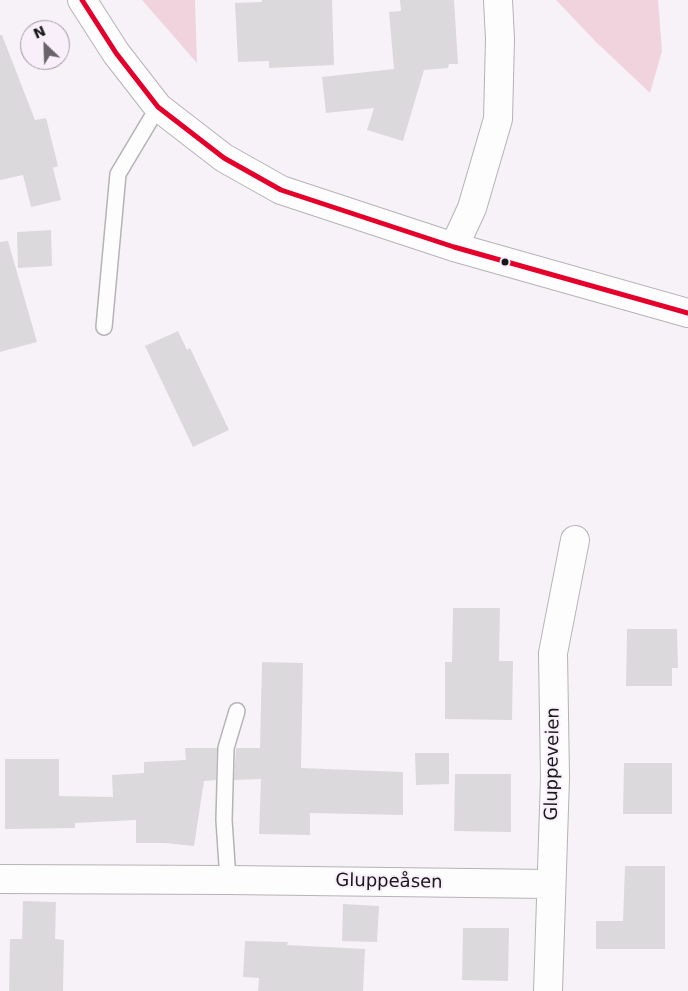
<!DOCTYPE html>
<meta charset="utf-8">
<style>
body{margin:0}
#map{position:relative;width:688px;height:991px;overflow:hidden;background:#f7f2f7;font-family:"DejaVu Sans",sans-serif}
canvas{display:block}
.north{position:absolute;left:20px;top:20px;width:50px;height:50px;box-sizing:border-box;background:#f8effa;border:1px solid #a099a1;border-radius:50%;rotate:336deg;font-size:14px;font-weight:700;line-height:20px;text-align:center;color:#1b181c}
.north::after{content:'';display:block;margin:auto;width:18px;height:22px;background:#686469;clip-path:polygon(50% 0,100% 100%,50% 72%,0 100%)}
</style>
<div id="map">
<canvas width="688" height="991"></canvas>
<div class="north">N</div>
</div>
<script>
const g = document.querySelector('canvas').getContext('2d');
g.lineJoin = 'round';
function fillPath(path, color) { g.fillStyle = color; g.fill(path, 'evenodd'); }
function trace(path, color, width, dash) { g.strokeStyle = color; g.lineWidth = width; g.lineCap = dash ? 'butt' : 'round'; g.setLineDash(dash || []); g.stroke(path); }
function write(font, color, halo, rows, align = 'center') {
  g.font = font + ' "DejaVu Sans",sans-serif'; g.lineWidth = 4; g.setLineDash([]); g.textBaseline = 'middle'; g.strokeStyle = halo; g.fillStyle = color; for (const [text, x, y, turn = 0] of rows) {
    g.save(); g.translate(x, y); g.rotate((+turn || 0) * Math.PI / 180); g.textAlign = isNaN(turn) ? turn : align; if (halo) g.strokeText(text, 0, 0); g.fillText(text, 0, 0); g.restore();
  }
}
const green = new Path2D(`
 M 142,0 L 195,0 L 197,63 Z
 M 556,0 L 658,0 L 662,51 L 650,93 L 596,42 Z`);
const building = new Path2D(`
 M 262,0 L 332,0 L 334,65 L 269,68 L 269,61 L 238,62 L 235,3 L 262,2 Z
 M 400,0 L 454,0 L 458,64 L 449,64 L 448,68 L 424,70 L 403,141 L 367,130 L 374,108 L 326,113 L 322,77 L 394,69 L 389,12 L 401,11 Z
 M 0,35 L 2,35 L 35,120 L 46,118 L 58,166 L 53,168 L 61,200 L 31,207 L 23,175 L 0,180 Z
 M 51,230 L 52,266 L 18,268 L 17,232 Z
 M 8,241 L 37,342 L 0,352 L 0,242 Z
 M 178,331 L 187,350 L 190,348 L 229,430 L 193,447 L 145,346 Z
 M 453,608 L 500,608 L 499,661 L 513,661 L 512,720 L 445,719 L 445,662 L 452,662 Z
 M 627,629 L 677,629 L 678,668 L 672,668 L 672,686 L 626,686 Z
 M 262,662 L 303,663 L 301,768 L 403,772 L 403,815 L 310,813 L 310,835 L 259,834 L 261,779 L 234,780 L 236,748 L 260,748 Z
 M 185,748 L 217,748 L 216,780 L 204,781 L 194,846 L 165,843 L 136,843 L 136,820 L 75,823 L 75,828 L 5,829 L 5,759 L 59,759 L 59,796 L 113,797 L 112,775 L 144,773 L 144,762 L 186,760 Z
 M 415,753 L 449,753 L 449,784 L 416,785 Z
 M 624,763 L 672,763 L 672,814 L 623,814 Z
 M 455,774 L 511,774 L 511,832 L 454,831 Z
 M 625,866 L 665,866 L 665,949 L 596,949 L 596,921 L 623,921 Z
 M 23,901 L 56,902 L 55,939 L 64,940 L 63,991 L 9,991 L 10,939 L 22,939 Z
 M 343,904 L 379,906 L 377,942 L 342,941 Z
 M 463,928 L 509,928 L 508,981 L 462,980 Z
 M 245,941 L 288,942 L 287,945 L 365,949 L 363,991 L 258,991 L 259,978 L 243,977 Z`);
const service = new Path2D(`
 M 104,327 L 118,174 L 158,107
 M 228,880 L 224,820 L 226,748 L 237,711`);
const minor = new Path2D(`
 M 454,247 L 472,208 L 498,119 L 500,39 L 498,0
 M 0,879 L 228,880 L 550,884
 M 548,991 L 555,778 L 553,653 L 575,540`);
const tertiary = new Path2D(`
 M 82,0 L 116,53 L 158,107 L 224,158 L 281,190 L 454,247 L 688,313`);
const bus1 = new Path2D(`
 M 82,0 L 116,53 L 158,107 L 224,158 L 281,190 L 454,247 L 688,313`);
const markers = [
 [505,262,4.5,"#1b181c"]
];
const streetNames = [
 ["Gluppeveien",553,764,-89],
 ["Gluppeåsen",389,882,1]
];
fillPath(green, '#f1d3de');
fillPath(building, '#dcd9dd');
trace(service, '#b6b2b6', 18);
trace(minor, '#b6b2b6', 30);
trace(tertiary, '#b6b2b6', 30);
trace(service, '#fefdfe', 15);
trace(minor, '#fefdfe', 28);
trace(tertiary, '#fefdfe', 28);
trace(bus1, '#e4002b', 5);
for (const [x, y, r, color] of markers) { const dot = new Path2D(); dot.arc(x, y, r, 0, 2 * Math.PI); g.fillStyle = color; g.fill(dot); trace(dot, '#f8effa', 2); }
write('18px', '#1b181c', '#f8effa', streetNames);
</script>
